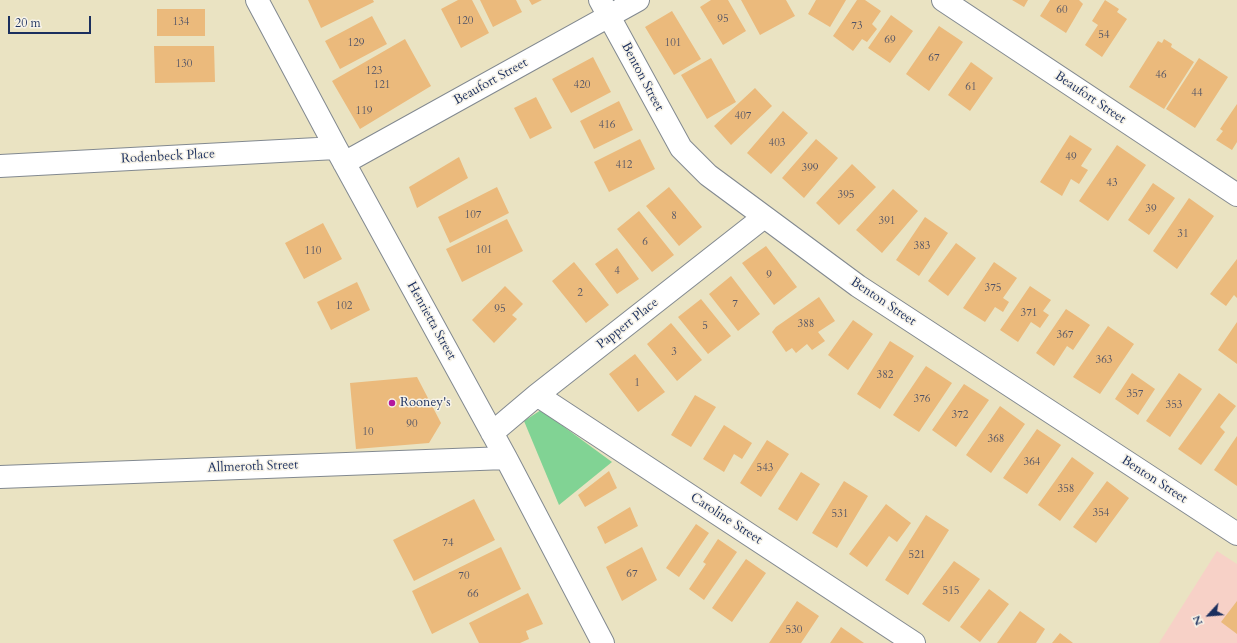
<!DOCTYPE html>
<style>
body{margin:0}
#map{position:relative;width:1237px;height:643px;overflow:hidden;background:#eae3c2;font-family:Cardo,serif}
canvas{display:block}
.north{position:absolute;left:1189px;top:595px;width:40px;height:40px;-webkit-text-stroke:3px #f7f3e8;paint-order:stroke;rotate:244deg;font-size:11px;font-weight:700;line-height:16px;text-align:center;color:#1b2f5e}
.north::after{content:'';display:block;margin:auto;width:14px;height:18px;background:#1b2f5e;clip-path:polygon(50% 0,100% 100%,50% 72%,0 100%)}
.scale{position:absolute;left:8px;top:16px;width:83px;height:18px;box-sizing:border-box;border:2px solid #1b2f5e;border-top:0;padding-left:5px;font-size:12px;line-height:14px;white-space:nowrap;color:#1b2f5e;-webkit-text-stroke:3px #f7f3e8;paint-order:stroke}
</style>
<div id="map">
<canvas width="1237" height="643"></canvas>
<div class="north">N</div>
<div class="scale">20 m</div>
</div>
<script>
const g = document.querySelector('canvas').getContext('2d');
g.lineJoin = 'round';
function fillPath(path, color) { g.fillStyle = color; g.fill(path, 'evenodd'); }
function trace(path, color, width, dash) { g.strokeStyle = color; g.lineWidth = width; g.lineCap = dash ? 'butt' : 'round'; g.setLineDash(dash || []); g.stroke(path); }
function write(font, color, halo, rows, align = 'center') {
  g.font = font + ' Cardo,serif'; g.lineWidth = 3; g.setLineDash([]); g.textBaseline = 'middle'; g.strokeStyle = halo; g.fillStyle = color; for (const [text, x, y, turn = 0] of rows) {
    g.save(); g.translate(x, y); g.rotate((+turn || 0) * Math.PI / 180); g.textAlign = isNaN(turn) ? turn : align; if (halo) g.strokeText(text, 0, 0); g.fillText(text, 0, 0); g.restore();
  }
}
const built = new Path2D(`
 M 1217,551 L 1237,564 L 1237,643 L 1159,643 Z`);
const green = new Path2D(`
 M 541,410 L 612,462 L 559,505 L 524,421 Z`);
const building = new Path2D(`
 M 308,0 L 373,0 L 374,2 L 321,28 Z
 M 458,0 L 472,0 L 489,33 L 461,48 L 441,9 Z
 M 480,0 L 516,0 L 522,12 L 493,27 Z
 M 529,0 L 542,0 L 532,5 Z
 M 711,0 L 728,0 L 746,31 L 723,45 L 700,7 Z
 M 741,0 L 786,0 L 795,16 L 760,35 Z
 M 816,0 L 846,0 L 830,27 L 808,14 Z
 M 857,0 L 865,0 L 881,11 L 872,24 L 877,29 L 867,42 L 862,39 L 853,51 L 833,36 Z
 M 1012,0 L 1028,0 L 1024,7 Z
 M 1050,0 L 1079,0 L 1083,4 L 1066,33 L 1040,16 Z
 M 1105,0 L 1119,9 L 1117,12 L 1127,19 L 1102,57 L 1085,45 L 1098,25 L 1092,21 Z
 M 157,9 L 205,9 L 205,36 L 157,36 Z
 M 672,11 L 701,59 L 674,75 L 645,27 Z
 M 891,15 L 913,31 L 890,63 L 868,48 Z
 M 372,16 L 387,44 L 340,69 L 325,41 Z
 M 939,26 L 963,42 L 929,91 L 906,74 Z
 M 405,39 L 431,86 L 360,129 L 332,81 Z
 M 1164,39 L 1172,44 L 1171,47 L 1194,62 L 1164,109 L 1129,87 L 1158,41 L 1162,43 Z
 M 154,46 L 214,46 L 215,82 L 155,83 Z
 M 593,57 L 611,92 L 571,113 L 552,79 Z
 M 711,58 L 736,102 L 707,119 L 681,75 Z
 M 1199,58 L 1228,77 L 1195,128 L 1166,109 Z
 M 971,62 L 993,78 L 970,111 L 948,95 Z
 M 755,88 L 772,106 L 731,145 L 714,126 Z
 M 536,97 L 552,128 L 530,139 L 514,108 Z
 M 619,101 L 633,130 L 594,149 L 580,121 Z
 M 1237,104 L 1237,142 L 1232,150 L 1216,140 L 1223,131 L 1220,129 Z
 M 783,111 L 808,133 L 771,174 L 747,153 Z
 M 1070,135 L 1092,149 L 1081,166 L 1088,170 L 1079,184 L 1071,179 L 1062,196 L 1040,182 Z
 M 640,139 L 655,169 L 609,192 L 594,162 Z
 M 816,139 L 838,158 L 804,198 L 782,178 Z
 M 1117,145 L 1146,165 L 1108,221 L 1079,201 Z
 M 459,157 L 468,178 L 417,208 L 409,187 Z
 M 852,164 L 876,187 L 839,225 L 816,203 Z
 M 1153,183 L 1175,198 L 1149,235 L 1128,220 Z
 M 497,187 L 509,213 L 450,243 L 438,217 Z
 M 669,187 L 702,227 L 679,246 L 646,206 Z
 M 893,189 L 918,211 L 882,253 L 856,230 Z
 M 1189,198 L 1214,216 L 1177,269 L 1153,251 Z
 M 639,211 L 674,255 L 652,272 L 617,229 Z
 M 925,217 L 948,233 L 919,276 L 896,260 Z
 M 507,219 L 523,251 L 462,282 L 446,249 Z
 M 323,223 L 342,259 L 304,279 L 285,243 Z
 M 956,243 L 976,258 L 948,296 L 928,281 Z
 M 766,246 L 797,287 L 774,305 L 742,263 Z
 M 617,248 L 639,279 L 617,294 L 595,264 Z
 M 1237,259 L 1237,298 L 1234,295 L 1226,306 L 1210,294 Z
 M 574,262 L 609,305 L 586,323 L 552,281 Z
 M 994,262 L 1017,278 L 1003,298 L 1009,302 L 1003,312 L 995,307 L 985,322 L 963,308 Z
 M 731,276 L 760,314 L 738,331 L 709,294 Z
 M 357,282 L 370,310 L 331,330 L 317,302 Z
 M 505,286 L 523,304 L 512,315 L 517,319 L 494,343 L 472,320 Z
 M 1030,286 L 1051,300 L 1043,311 L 1049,315 L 1040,328 L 1031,322 L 1018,342 L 1000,330 Z
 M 819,297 L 835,321 L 818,332 L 825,341 L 812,350 L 807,344 L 796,353 L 792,348 L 786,352 L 772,332 L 776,327 Z
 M 701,299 L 731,336 L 708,354 L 678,317 Z
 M 1066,309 L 1090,325 L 1073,350 L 1067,346 L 1054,366 L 1036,353 Z
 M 853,320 L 873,334 L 848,370 L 828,355 Z
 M 1237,322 L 1237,364 L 1218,350 Z
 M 671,323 L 702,360 L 677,381 L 647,344 Z
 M 1108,326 L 1134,344 L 1100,394 L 1073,377 Z
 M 890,341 L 914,356 L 880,409 L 857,394 Z
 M 635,354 L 665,392 L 638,412 L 609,374 Z
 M 926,366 L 952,383 L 919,432 L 893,415 Z
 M 1132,373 L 1155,389 L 1138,415 L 1115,399 Z
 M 1179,373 L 1202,389 L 1170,437 L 1146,421 Z
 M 417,377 L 441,423 L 429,443 L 356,449 L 350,383 Z
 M 964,384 L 989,400 L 956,447 L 932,430 Z
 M 1219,393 L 1236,406 L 1220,427 L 1225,432 L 1201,465 L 1178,449 Z
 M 695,395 L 716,407 L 691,447 L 671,435 Z
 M 1000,406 L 1025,424 L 991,473 L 966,455 Z
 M 724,425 L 752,443 L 742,459 L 734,454 L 724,472 L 703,459 Z
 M 1037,429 L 1061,445 L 1027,494 L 1003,478 Z
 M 1237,436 L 1237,486 L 1214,470 Z
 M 767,440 L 789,454 L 761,497 L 740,483 Z
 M 1072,457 L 1094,473 L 1060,521 L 1038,505 Z
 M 609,471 L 617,488 L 585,507 L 578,495 Z
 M 801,472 L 820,484 L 797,521 L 778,509 Z
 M 844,481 L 868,496 L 837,548 L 812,533 Z
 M 1107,481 L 1129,498 L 1096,543 L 1073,527 Z
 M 474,499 L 495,540 L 414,581 L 393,540 Z
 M 886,504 L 911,523 L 897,542 L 889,536 L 867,567 L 849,554 Z
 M 630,507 L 638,526 L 605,544 L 597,527 Z
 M 926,515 L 949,530 L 908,595 L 885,580 Z
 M 696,524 L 709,533 L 679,577 L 666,568 Z
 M 718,539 L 737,552 L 704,600 L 689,589 L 706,564 L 703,562 Z
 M 501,547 L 521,589 L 432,634 L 412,591 Z
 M 642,547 L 657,580 L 622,601 L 606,567 Z
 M 746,559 L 766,573 L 732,622 L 712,608 Z
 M 954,561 L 980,579 L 949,622 L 922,604 Z
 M 989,589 L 1009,604 L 980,642 L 960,627 Z
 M 528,593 L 543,624 L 526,631 L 529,639 L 520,643 L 479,643 L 469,623 Z
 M 797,601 L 819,616 L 801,643 L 769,643 Z
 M 1237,601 L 1237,634 L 1221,622 Z
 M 1020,611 L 1045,629 L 1036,643 L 997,643 Z
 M 841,627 L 864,643 L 830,643 Z
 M 1060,633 L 1073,643 L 1052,643 Z`);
const minor = new Path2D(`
 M 257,0 L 336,148 L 506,458 L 603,643
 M 600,0 L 681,148 L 708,175 L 858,286 L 1237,534
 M 943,0 L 1237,195
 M 344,163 L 638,0
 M 0,166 L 336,148
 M 537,395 L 914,643
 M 492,433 L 537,395 L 764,217
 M 0,477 L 506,458`);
const markers = [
 [392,403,4,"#b5179e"]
];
const numberNames = [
 ["60",1062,10],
 ["95",723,19],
 ["120",465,21],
 ["134",181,22],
 ["73",857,26],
 ["54",1104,35],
 ["69",890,40],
 ["129",356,43],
 ["101",673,43],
 ["67",934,58],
 ["130",184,64],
 ["123",374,71],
 ["46",1161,75],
 ["121",382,85],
 ["420",582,85],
 ["61",971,87],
 ["44",1197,93],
 ["119",364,111],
 ["407",743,116],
 ["416",607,125],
 ["403",777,143],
 ["49",1071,157],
 ["412",624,165],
 ["399",810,168],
 ["43",1112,183],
 ["395",846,195],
 ["39",1151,209],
 ["107",473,215],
 ["8",674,216],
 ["391",887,221],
 ["31",1183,234],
 ["6",645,242],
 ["383",922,246],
 ["101",484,250],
 ["110",313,251],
 ["4",617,271],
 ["9",769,275],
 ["375",993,288],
 ["2",580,293],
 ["7",735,304],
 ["102",344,306],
 ["95",500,309],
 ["371",1029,313],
 ["388",806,324],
 ["5",705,326],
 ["367",1065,335],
 ["3",674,352],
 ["363",1104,360],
 ["382",885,375],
 ["1",637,383],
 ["357",1135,394],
 ["376",922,399],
 ["353",1174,405],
 ["372",960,415],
 ["90",412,424],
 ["10",368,432],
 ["368",996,439],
 ["364",1032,462],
 ["543",765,468],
 ["358",1066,489],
 ["354",1101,513],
 ["531",840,514],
 ["74",448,543],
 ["521",917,555],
 ["67",632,574],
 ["70",464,576],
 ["515",951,591],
 ["66",473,594],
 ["530",794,630]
];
const streetNames = [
 ["Benton Street",642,77,62],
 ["Beaufort Street",491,82,-29],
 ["Beaufort Street",1090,98,34],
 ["Rodenbeck Place",168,157,-3],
 ["Benton Street",883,302,34],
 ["Henrietta Street",431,321,61],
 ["Pappert Place",628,324,-38],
 ["Allmeroth Street",253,467,-2],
 ["Benton Street",1154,480,33],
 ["Caroline Street",726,519,33]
];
const poiNames = [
 ["Rooney's",400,403]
];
fillPath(built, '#f7d1c7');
fillPath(green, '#81d394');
fillPath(building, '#ebba7c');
trace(minor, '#828990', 24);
trace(minor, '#fff', 22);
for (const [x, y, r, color] of markers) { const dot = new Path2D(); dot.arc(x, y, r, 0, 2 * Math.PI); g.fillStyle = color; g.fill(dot); trace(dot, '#f7f3e8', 1.5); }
write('11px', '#4f5266', null, numberNames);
write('13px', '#1b2f5e', '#f7f3e8', streetNames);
write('13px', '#1b2f5e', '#f7f3e8', poiNames, 'left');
</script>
